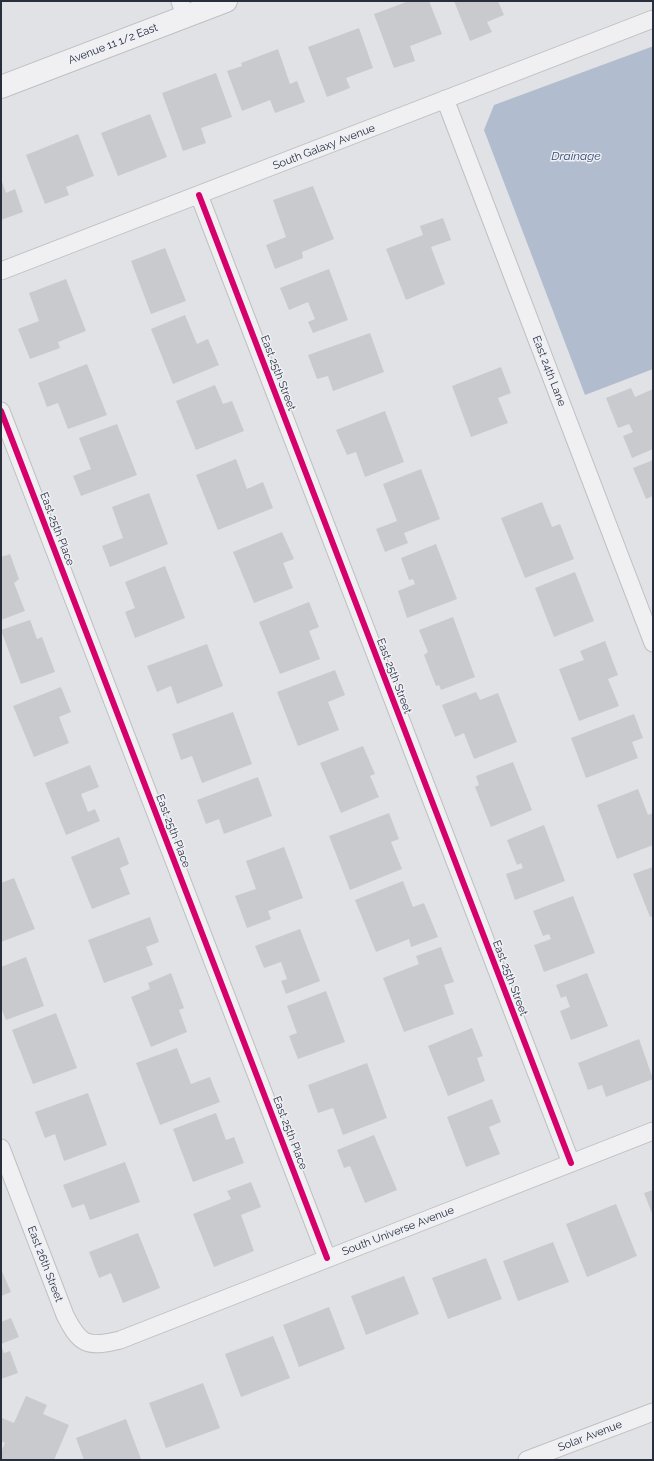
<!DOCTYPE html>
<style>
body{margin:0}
#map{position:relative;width:654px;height:1461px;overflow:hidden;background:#e1e2e5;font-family:Raleway,sans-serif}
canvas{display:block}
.frame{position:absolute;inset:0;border:2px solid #292e3d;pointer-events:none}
</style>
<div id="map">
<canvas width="654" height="1461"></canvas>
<div class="frame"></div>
</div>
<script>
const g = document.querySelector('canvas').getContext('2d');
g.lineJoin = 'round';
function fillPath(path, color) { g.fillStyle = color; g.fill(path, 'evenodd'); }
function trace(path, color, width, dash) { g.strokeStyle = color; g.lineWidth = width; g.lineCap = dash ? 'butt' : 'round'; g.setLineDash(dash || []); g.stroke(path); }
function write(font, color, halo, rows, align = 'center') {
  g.font = font + ' Raleway,sans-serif'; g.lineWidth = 3; g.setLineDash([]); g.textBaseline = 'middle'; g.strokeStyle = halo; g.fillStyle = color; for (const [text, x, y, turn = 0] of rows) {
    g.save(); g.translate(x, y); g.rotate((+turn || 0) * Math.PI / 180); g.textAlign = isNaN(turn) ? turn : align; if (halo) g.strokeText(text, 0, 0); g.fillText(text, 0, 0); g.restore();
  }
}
const water = new Path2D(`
 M 651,47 L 653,47 L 653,369 L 585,395 L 484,130 L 494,105 Z`);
const building = new Path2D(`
 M 409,1 L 429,1 L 442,34 L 410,46 L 415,61 L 394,68 L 374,14 Z
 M 454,1 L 498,1 L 504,15 L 487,22 L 492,32 L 470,41 Z
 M 359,28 L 373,68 L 346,78 L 350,88 L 327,97 L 308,47 Z
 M 278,49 L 290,84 L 297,81 L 305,102 L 275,113 L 270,100 L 242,111 L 227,71 L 242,66 L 241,63 Z
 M 216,73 L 232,117 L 201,128 L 206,143 L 183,151 L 162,93 Z
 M 150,114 L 167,157 L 118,176 L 101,133 Z
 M 78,134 L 94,176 L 66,187 L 69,195 L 45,204 L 26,155 Z
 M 1,179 L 6,193 L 15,189 L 23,212 L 1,220 Z
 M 313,186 L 334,239 L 302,252 L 303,258 L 275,269 L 266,245 L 286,237 L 273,200 Z
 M 443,218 L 451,240 L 431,247 L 445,284 L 406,300 L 386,249 L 423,235 L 420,226 Z
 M 165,248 L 186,301 L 151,314 L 131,261 Z
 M 329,269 L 348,320 L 313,333 L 308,322 L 315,319 L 308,302 L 289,310 L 280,288 Z
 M 66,279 L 86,331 L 58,342 L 60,348 L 30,359 L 18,329 L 39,321 L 29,293 Z
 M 185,315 L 197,344 L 208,339 L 219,365 L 173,384 L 151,329 Z
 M 370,333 L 384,372 L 333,391 L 328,376 L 317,379 L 308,355 Z
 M 87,364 L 107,415 L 68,429 L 58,403 L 47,407 L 38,383 Z
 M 501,367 L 511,393 L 498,398 L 508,423 L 471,437 L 452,386 Z
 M 215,385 L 223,404 L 232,401 L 244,431 L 196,450 L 176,401 Z
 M 631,388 L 635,397 L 653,389 L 653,449 L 632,458 L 623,436 L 633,432 L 629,424 L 618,428 L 606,398 Z
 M 385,411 L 404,462 L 365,477 L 356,452 L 347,455 L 336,430 Z
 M 117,424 L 137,475 L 81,496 L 73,476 L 91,469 L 79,438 Z
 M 236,459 L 247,489 L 263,482 L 273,508 L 218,530 L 196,475 Z
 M 653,460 L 653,496 L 646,499 L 633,468 Z
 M 421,469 L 440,519 L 404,533 L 408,543 L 385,552 L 376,529 L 397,521 L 383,484 Z
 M 149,493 L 168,544 L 110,567 L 102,546 L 123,538 L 112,507 Z
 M 542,502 L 552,527 L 560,524 L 574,559 L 525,578 L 501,518 Z
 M 282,532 L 294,559 L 283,563 L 293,588 L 254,603 L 233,552 Z
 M 436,544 L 457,599 L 407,618 L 398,591 L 415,584 L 413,579 L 409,580 L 401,558 Z
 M 10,554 L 19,579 L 14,583 L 25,611 L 1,620 L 1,557 Z
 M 165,566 L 185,618 L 135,638 L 125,612 L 135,608 L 125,582 Z
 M 575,572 L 594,621 L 554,637 L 535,588 Z
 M 309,602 L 319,627 L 309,631 L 320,659 L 280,674 L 259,622 Z
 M 453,617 L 475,677 L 441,690 L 439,685 L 436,686 L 424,655 L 428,652 L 419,630 Z
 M 30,620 L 37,639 L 42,637 L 55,672 L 21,684 L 1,630 Z
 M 605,641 L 618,675 L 608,679 L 619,706 L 579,721 L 559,669 L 584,660 L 580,651 Z
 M 207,644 L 223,686 L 177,704 L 171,686 L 157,692 L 147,666 Z
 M 335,670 L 345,695 L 328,702 L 339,730 L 298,746 L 277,692 Z
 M 61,687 L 71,712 L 59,717 L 69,743 L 34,757 L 13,706 Z
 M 476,692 L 480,700 L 498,693 L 517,742 L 474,759 L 464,733 L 455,737 L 442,705 Z
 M 233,712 L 252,764 L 202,783 L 192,756 L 181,760 L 172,734 Z
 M 634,714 L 643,738 L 632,742 L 638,758 L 586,778 L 571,738 Z
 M 363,746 L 375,774 L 370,776 L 379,797 L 341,813 L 320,763 Z
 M 513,762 L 532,810 L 491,827 L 475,787 L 479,785 L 476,776 Z
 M 90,765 L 99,787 L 81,794 L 88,812 L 95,809 L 100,821 L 66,835 L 45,783 Z
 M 258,777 L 272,816 L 224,834 L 219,819 L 206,824 L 197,800 Z
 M 638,789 L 648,815 L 653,813 L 653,845 L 617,859 L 597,805 Z
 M 389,813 L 399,839 L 391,842 L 402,869 L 350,890 L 329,836 Z
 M 544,825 L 565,881 L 515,900 L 506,874 L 523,868 L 521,863 L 517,865 L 507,840 Z
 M 119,837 L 129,864 L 120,868 L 130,894 L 92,909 L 71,857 Z
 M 284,847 L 303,898 L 268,911 L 271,919 L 247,928 L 235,896 L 256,889 L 246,861 Z
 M 653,867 L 653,916 L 650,917 L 633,874 Z
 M 14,878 L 35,929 L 1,942 L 1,883 Z
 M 403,881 L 413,907 L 424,903 L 438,937 L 411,947 L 409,939 L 376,952 L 355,900 Z
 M 573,896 L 595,953 L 544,972 L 534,945 L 551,939 L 549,934 L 543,936 L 533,911 Z
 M 150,917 L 159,942 L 146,947 L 153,965 L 104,983 L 88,940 Z
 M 300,929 L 320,981 L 286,994 L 281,981 L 287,979 L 281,962 L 264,968 L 255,946 Z
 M 441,947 L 454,982 L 444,985 L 454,1014 L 404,1032 L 383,978 L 419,964 L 416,956 Z
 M 26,957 L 44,1006 L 6,1020 L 1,1008 L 1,967 Z
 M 171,973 L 184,1008 L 179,1010 L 187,1032 L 151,1047 L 131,997 L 150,989 L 148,983 Z
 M 587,973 L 608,1026 L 571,1040 L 560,1011 L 570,1007 L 566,996 L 561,998 L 556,985 Z
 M 326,991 L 345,1042 L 298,1059 L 289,1036 L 297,1033 L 287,1006 Z
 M 56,1013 L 77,1068 L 33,1084 L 12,1030 Z
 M 472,1028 L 483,1056 L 477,1058 L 485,1081 L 448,1096 L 428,1046 Z
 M 639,1039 L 653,1079 L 606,1097 L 602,1085 L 588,1090 L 578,1063 Z
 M 177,1048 L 191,1084 L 210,1077 L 220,1102 L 160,1125 L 136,1063 Z
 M 367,1063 L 387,1118 L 343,1135 L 333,1108 L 318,1113 L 308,1085 Z
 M 88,1093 L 107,1145 L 64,1161 L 55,1134 L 45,1138 L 35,1112 Z
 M 492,1099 L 501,1122 L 489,1127 L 500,1154 L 466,1167 L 447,1117 Z
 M 216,1113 L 226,1140 L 234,1137 L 244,1163 L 193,1182 L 173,1129 Z
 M 374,1135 L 397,1190 L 365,1203 L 350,1166 L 344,1168 L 337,1150 Z
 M 125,1162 L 140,1202 L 90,1220 L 84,1204 L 72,1208 L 63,1185 Z
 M 251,1182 L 261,1207 L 241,1215 L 254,1251 L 214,1267 L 193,1214 L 231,1199 L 227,1191 Z
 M 653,1190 L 653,1216 L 644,1193 Z
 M 616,1204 L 637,1256 L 587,1277 L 566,1224 Z
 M 138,1233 L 160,1288 L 123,1303 L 111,1273 L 99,1278 L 89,1252 Z
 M 553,1242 L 569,1282 L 518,1301 L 503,1261 Z
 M 486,1258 L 502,1299 L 448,1319 L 432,1278 Z
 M 1,1269 L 11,1292 L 1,1296 Z
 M 404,1276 L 419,1314 L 366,1335 L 351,1296 Z
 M 329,1307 L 345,1349 L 299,1367 L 283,1325 Z
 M 11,1318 L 19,1337 L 1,1344 L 1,1322 Z
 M 273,1336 L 290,1378 L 241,1397 L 225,1354 Z
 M 1,1345 L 4,1353 L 10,1351 L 18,1373 L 1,1379 Z
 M 203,1383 L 220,1428 L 166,1448 L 149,1403 Z
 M 26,1396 L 47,1405 L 43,1414 L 69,1425 L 54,1460 L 1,1460 L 1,1452 L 5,1443 L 1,1441 L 1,1420 L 2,1418 L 14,1423 Z
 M 126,1419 L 141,1459 L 84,1460 L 76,1438 Z`);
const minor = new Path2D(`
 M 180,1 L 185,16
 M 445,99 L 653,643
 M 199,195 L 571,1163
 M 1,271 L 653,19
 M 1,411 L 327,1258
 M 1,1148 L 65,1315 C 80,1345 87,1348 120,1340 L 653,1131
 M 527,1460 L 653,1412`);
const tertiary = new Path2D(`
 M 1,87 L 226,1`);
const cycleway = new Path2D(`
 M 199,195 L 571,1163
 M 1,411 L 327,1258`);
const streetNames = [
 ["Avenue 11 1/2 East",113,44,-21],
 ["South Galaxy Avenue",324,147,-21],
 ["East 24th Lane",549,371,69],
 ["East 25th Street",278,373,69],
 ["East 25th Place",57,529,69],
 ["East 25th Street",394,676,69],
 ["East 25th Place",173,831,69],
 ["East 25th Street",510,978,69],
 ["East 25th Place",290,1133,69],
 ["South Universe Avenue",398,1231,-21],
 ["East 26th Street",45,1264,69],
 ["Solar Avenue",590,1436,-21]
];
const waterNames = [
 ["Drainage",576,156]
];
fillPath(water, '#b1bccf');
fillPath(building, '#c9cace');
trace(minor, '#bfc0c3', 19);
trace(tertiary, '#bfc0c3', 24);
trace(minor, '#f0f0f2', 17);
trace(tertiary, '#f0f0f2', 22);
trace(cycleway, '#d6006c', 6);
write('11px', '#292e3d', '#eef0f5', streetNames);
write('italic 12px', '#36486e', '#eef0f5', waterNames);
</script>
